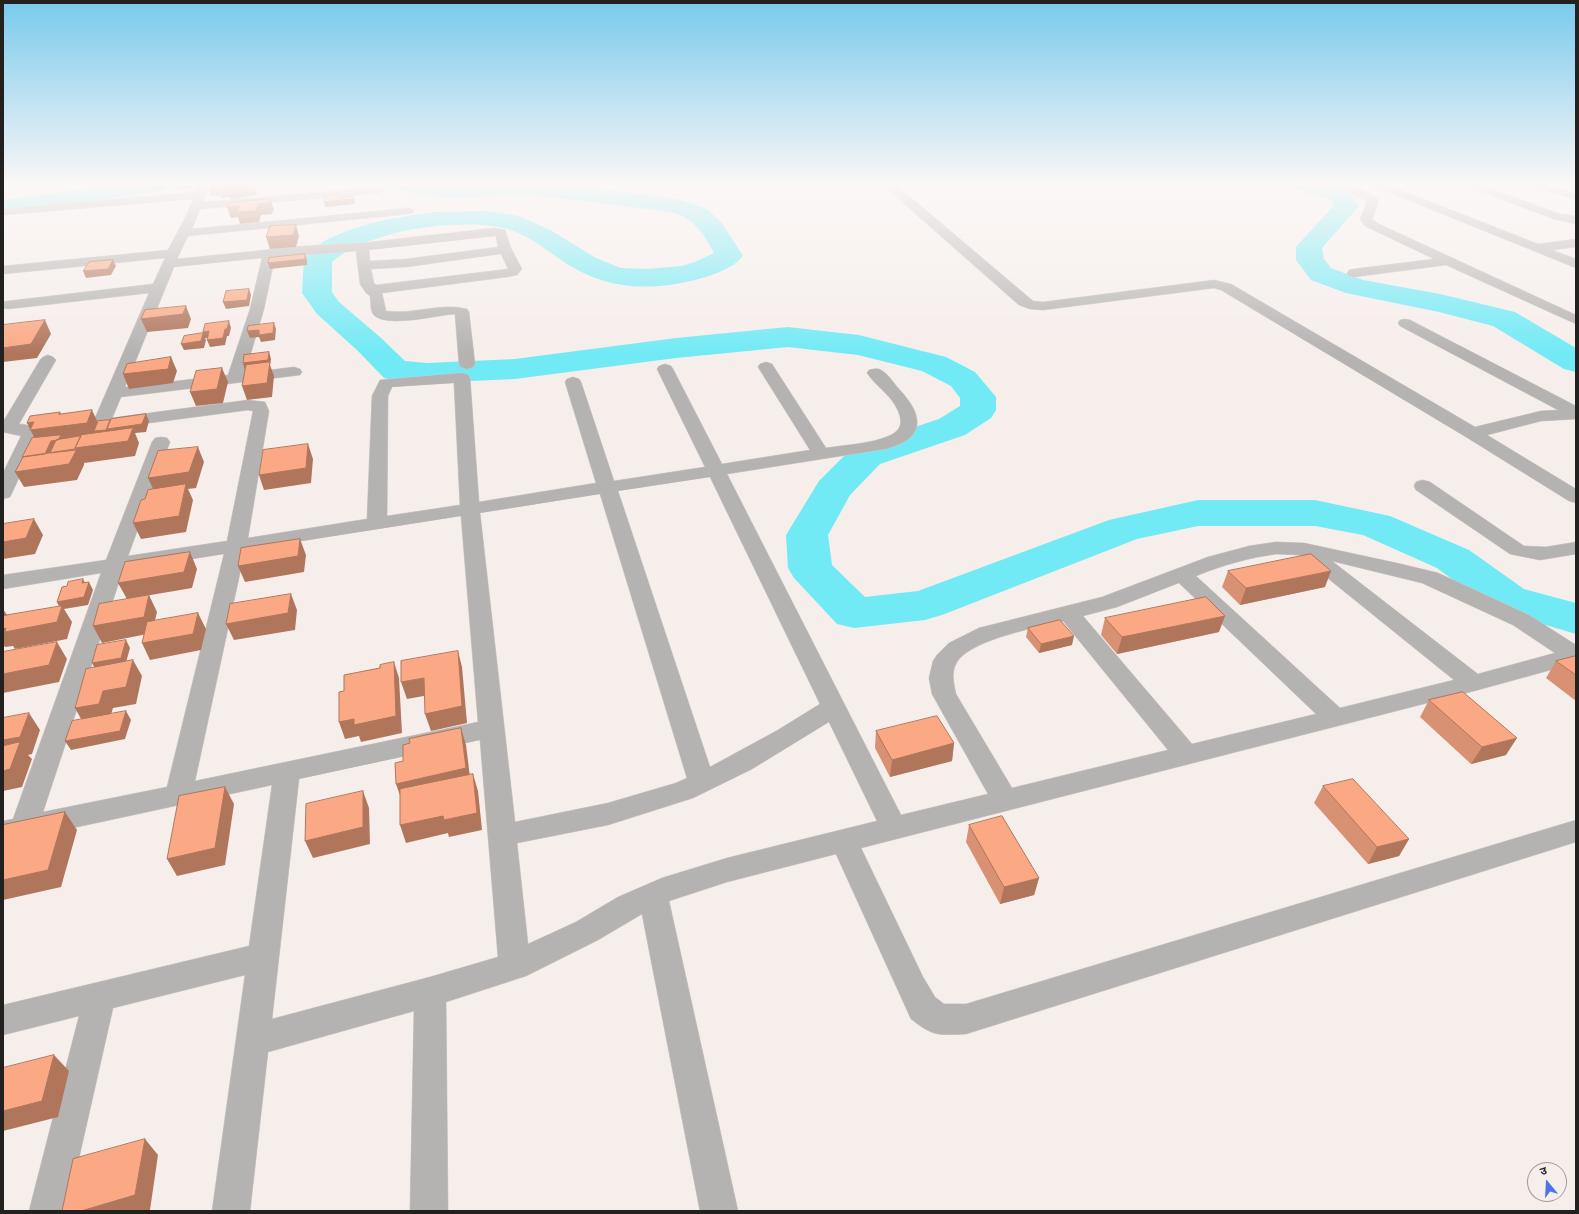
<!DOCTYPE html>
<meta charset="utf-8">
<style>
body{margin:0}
#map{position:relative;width:1579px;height:1214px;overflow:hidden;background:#f6eeeb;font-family:Bitter,"Noto Sans Devanagari",serif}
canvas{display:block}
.frame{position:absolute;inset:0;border:4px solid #232120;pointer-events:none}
.north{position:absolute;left:1527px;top:1162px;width:40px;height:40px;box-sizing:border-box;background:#f6eeeb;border:1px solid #a29c9a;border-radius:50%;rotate:342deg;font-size:11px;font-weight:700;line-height:16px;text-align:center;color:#232120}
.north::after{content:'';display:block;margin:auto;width:14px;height:18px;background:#4975e7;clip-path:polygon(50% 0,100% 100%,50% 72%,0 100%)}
</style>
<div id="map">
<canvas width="1579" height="1214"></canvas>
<div class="frame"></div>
<div class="north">उ</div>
</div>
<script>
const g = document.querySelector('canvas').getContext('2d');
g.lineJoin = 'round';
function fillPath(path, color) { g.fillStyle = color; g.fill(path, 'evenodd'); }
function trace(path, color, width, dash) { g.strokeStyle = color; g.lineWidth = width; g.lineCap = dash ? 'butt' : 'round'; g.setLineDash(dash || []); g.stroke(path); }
const river = new Path2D(`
 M 110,185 L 168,185 L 164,190 L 156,192 L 3,214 L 3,200 Z
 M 395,185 L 572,185 L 671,198 L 695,204 L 708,210 L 722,223 L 743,256 C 733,269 710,276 695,280 C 646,292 603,289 561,260 C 544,248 524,232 503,228 C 455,218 370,230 332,262 L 332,292 L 339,302 L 380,337 L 405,361 L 427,363 L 515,359 L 676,338 L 788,327 L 859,335 L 946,357 L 975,372 L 996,397 L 996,410 L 991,418 L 965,435 L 880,464 L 850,495 L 828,535 L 832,565 L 865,597 L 918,591 L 1109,520 L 1198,500 L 1315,500 L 1390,516 L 1469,550 L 1524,589 L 1576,603 L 1576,634 L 1492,609 L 1437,568 L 1363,535 L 1315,526 L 1198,526 L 1137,539 L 942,615 L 925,620 L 854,628 L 837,624 L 794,578 L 788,568 L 786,535 L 819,481 L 852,448 L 939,419 L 960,406 L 960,398 L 951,386 L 922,371 L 858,355 L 788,347 L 676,358 L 515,379 L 427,383 L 396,381 L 384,378 L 358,351 L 317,314 L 302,293 L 304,259 L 308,253 L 324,241 L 346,231 L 371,223 L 407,216 L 435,212 L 487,211 L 519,216 L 552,231 L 596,258 L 621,268 L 647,269 L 681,266 L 695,262 L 714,253 C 704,234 693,217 671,212 L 551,197 L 522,195 L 449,198 L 421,195 L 399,190 Z
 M 1294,185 L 1330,185 L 1346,189 L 1359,206 L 1322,248 L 1324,259 L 1331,268 L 1363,280 L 1440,294 L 1515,312 L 1576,348 L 1576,372 L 1564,369 L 1493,326 L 1439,312 L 1346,293 L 1311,280 L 1296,260 L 1296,247 L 1334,205 L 1330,199 L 1297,190 Z`);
const street = new Path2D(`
 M 198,185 L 208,185 L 203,202 L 380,187 L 386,190 L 380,193 L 200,209 L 192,229 L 408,208 L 412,209 L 414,211 L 412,213 L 408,214 L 188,236 L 177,259 L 304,246 L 362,243 L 494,228 L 505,230 L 511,248 L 522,269 L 517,275 L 507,277 L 382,293 L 386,311 C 413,315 441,302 467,309 L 469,312 L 475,364 L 473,367 L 467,369 L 461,367 L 459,364 L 455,314 C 438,315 384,329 373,314 C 370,309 371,301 370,296 L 366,293 L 360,284 L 356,251 L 275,257 L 264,309 L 245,373 L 294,367 L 300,369 L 302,372 L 300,375 L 121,397 L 111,421 L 113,418 L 119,417 L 248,400 L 265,402 L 269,411 L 248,538 L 367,519 L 372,396 L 380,380 L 462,373 L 468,375 L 470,378 L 479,502 L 596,483 L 565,382 L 567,379 L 573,377 L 579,379 L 581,382 L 614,481 L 705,467 L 657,369 L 659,366 L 665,364 L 671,366 L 673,369 L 722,464 L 810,450 L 758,367 L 760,364 L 766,362 L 772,364 L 826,448 C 842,445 891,443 899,428 C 903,421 899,412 895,405 C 888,393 875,385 867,373 L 869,370 C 874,369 877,368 881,370 C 888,374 893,382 898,388 C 924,415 927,439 885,449 L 727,474 L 901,815 L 988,794 L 932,694 L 929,678 L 933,661 L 937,655 L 949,643 L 979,628 L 1102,597 L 1208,557 L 1249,546 L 1276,542 L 1304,543 L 1401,564 L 1438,573 L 1529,615 L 1576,645 L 1576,663 L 1474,691 L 861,848 L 923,977 L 935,997 L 944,1004 L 966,1004 L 1576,820 L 1576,842 L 966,1034 C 938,1035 934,1037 911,1019 L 836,854 L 727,882 L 669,901 L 738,1211 L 700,1211 L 642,914 L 598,940 L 526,976 L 446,1002 L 448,1211 L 410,1211 L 414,1011 L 268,1052 L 250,1211 L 212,1211 L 245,975 L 113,1008 L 67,1211 L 29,1211 L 79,1016 L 3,1035 L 3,1005 L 249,946 L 272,785 L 3,843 L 3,821 L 13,819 L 101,573 L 3,589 L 3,575 L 106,560 L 152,442 L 155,438 L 161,437 L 167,438 L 170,442 L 128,556 L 227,541 L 253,411 L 248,410 L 119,427 L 113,426 L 111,422 L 107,429 L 101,430 L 95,429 L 92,425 L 149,293 L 8,309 L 3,308 L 3,302 L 8,301 L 153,284 L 165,258 L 3,274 L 3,266 L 168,250 L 187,214 L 193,199 L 3,215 L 3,209 L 195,192 ZM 494,236 L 496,236 L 498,247 L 406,259 L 370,261 L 369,250 ZM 501,254 L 508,269 L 376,285 L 374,283 L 371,269 L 406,267 ZM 262,258 L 250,309 L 228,375 L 125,387 L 174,267 ZM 454,383 L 460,505 L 387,516 L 388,396 L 392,387 ZM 710,477 L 820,704 L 778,730 L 710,767 L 618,491 ZM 600,494 L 687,778 L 676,783 L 608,803 L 515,822 L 480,513 ZM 461,516 L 478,722 L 195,781 L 245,550 ZM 224,554 L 167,787 L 43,812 L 123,570 ZM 1276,554 L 1299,555 L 1454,680 L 1340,708 L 1196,576 C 1223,565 1248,558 1276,554 ZM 1332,561 L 1422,583 L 1513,625 L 1555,653 L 1478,674 ZM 1179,583 L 1316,714 L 1192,744 L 1083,616 L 1117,607 ZM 1063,621 L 1168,750 L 1012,788 L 956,694 C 954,684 951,673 956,664 C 967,640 1039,627 1063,621 ZM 829,722 L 877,821 L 727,858 L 662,878 L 618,897 L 576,922 L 528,944 L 517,843 L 608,825 L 693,798 L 752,769 ZM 480,740 L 498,957 L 430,977 L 272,1019 L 299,779 Z
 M 883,185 L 894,185 L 908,195 L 1033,301 L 1043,302 L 1214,280 L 1231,284 L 1475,427 L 1541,411 L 1558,410 L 1400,326 L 1398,323 L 1400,320 L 1405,319 L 1410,320 L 1576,406 L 1576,419 L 1541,421 L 1487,435 L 1576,489 L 1576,503 L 1569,501 L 1466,437 L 1221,290 L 1214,288 L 1043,310 L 1030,309 L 1019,305 Z
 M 1315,185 C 1332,182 1368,186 1379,201 L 1372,219 L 1379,224 L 1576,315 L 1576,324 L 1446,265 L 1354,277 L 1349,276 L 1347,273 L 1349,270 L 1354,269 L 1434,259 L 1365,226 L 1360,219 L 1367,202 L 1365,200 L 1348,193 L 1316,187 Z
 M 1375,185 L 1388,185 L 1538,244 L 1576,239 L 1576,247 L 1552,250 L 1576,259 L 1576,268 L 1376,187 Z
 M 1467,185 L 1481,185 L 1560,214 L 1576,216 L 1576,224 L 1554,219 L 1468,187 Z
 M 1534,185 L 1549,185 L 1576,193 L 1576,200 L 1535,187 Z
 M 48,355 L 53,357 L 56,360 L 19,424 C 27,424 34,427 39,434 L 12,493 L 10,497 L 3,499 L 3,473 L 21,436 L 3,432 L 3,422 L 40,360 L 43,357 Z
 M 1423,480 L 1430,482 L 1524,546 L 1546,547 L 1576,542 L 1576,554 L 1540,560 L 1510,554 L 1416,490 L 1414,486 L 1416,482 Z`);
const wall = new Path2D(`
 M 1228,571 L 1325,587 L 1240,605 L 1222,587 Z
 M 1105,618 L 1219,632 L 1117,654 L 1101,635 Z
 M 1028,628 L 1072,645 L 1039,653 L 1026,637 Z
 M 1576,656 L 1576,701 L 1546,678 L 1556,661 Z
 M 1429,700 L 1506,755 L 1471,764 L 1420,717 Z
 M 876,731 L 954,743 L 952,761 L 890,777 L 875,748 Z
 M 1323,786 L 1409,839 L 1399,856 L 1368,864 L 1314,803 Z
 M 969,825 L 1039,878 L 1034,895 L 1000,904 L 966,842 Z`);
const shadedWall = new Path2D(`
 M 161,185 L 163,188 L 162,190 L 154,191 L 152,186 Z
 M 178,185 L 193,185 L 191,188 L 179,189 Z
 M 249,185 L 256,185 L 257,190 L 256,195 L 231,199 L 230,197 L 221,198 L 220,194 L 220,195 L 211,196 L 209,190 L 217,187 Z
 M 339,194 L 340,200 L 353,196 L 355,201 L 355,204 L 325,207 L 324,202 L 339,197 Z
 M 270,199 L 274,210 L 272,214 L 261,215 L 259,222 L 240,224 L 238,217 L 231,218 L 227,207 L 258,204 Z
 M 296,225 L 299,236 L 296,247 L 270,249 L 266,237 Z
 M 305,254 L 307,260 L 307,265 L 270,269 L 268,263 Z
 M 113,260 L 116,266 L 111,275 L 86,278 L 83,271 Z
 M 249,289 L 251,295 L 249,306 L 226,309 L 223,302 Z
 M 186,306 L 191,319 L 188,328 L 147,332 L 141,319 Z
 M 45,320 L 51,334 L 37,358 L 3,362 L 3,348 Z
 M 229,321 L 231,328 L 229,336 L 227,336 L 225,345 L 210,347 L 207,340 L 225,329 Z
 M 274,323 L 276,329 L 275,340 L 261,342 L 259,337 L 250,338 L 247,331 Z
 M 209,331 L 212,338 L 205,338 L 206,340 L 204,348 L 184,350 L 181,344 L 203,333 L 203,332 Z
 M 269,352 L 271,359 L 270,365 L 274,376 L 272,397 L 247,400 L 242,386 L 245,370 L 243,363 Z
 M 171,357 L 177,371 L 173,383 L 129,389 L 123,374 Z
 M 222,368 L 228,382 L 223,403 L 196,406 L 190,392 Z
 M 92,410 L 99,425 L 110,420 L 113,427 L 146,414 L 149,421 L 146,432 L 135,433 L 139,443 L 135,456 L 84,463 L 84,465 L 77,480 L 24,487 L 15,472 L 26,465 L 22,457 L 38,445 L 27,423 L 59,414 L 60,412 L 67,425 Z
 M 308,444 L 313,459 L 311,483 L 264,490 L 259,475 Z
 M 198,447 L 204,462 L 196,488 L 188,489 L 193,500 L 186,532 L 141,539 L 133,523 L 155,493 L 148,478 Z
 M 34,519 L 43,535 L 35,554 L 3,559 L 3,542 Z
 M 300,539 L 306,555 L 304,572 L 245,582 L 238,566 Z
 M 190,552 L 197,569 L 192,588 L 127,599 L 118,583 Z
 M 1331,571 L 1325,587 L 1240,605 L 1246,588 Z
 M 83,579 L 87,587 L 89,582 L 93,590 L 88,605 L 64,609 L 72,622 L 67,639 L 15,649 L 13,646 L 5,647 L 3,644 L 3,609 L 9,618 L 61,610 L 57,602 L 82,583 Z
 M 291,594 L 297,610 L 295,630 L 234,640 L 226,624 Z
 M 149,595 L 157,612 L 152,633 L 102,643 L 93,626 Z
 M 198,613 L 206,629 L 201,650 L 150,660 L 142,643 Z
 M 1225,616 L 1219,632 L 1117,654 L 1122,637 Z
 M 1074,636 L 1072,645 L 1039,653 L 1041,644 Z
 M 126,640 L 130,648 L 125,666 L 97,672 L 92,663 Z
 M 57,642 L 67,659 L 59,682 L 3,693 L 3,674 Z
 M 458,651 L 462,667 L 467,723 L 431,731 L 425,714 Z
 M 133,660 L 142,676 L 136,704 L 113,708 L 109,721 L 85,726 L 75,708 L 103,691 Z
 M 394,662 L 399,678 L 402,733 L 361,742 L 359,736 L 345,739 L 339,722 Z
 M 424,678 L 429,695 L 407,699 L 401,682 Z
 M 126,711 L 131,720 L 125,739 L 71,750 L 65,741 Z
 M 29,713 L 40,730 L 32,754 L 28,755 L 32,759 L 22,787 L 3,791 L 3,740 Z
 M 461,728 L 466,745 L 471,785 L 402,801 L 396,784 Z
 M 1517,738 L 1506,755 L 1471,764 L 1482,747 Z
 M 954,743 L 952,761 L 890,777 L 892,760 Z
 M 473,774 L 478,791 L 482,830 L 449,837 L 448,833 L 406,843 L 400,825 Z
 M 225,787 L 234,804 L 225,865 L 177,876 L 167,859 Z
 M 363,791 L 369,808 L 370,844 L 313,858 L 305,841 Z
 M 65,812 L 77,830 L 61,887 L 3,900 L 3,880 Z
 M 1409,839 L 1399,856 L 1368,864 L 1377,847 Z
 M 1039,878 L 1034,895 L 1000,904 L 1004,887 Z
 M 54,1055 L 69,1071 L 58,1117 L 3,1131 L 3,1111 Z
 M 145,1139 L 158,1155 L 150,1210 L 145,1211 L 81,1211 Z`);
const building = new Path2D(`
 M 153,185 L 160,185 L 152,186 Z
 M 218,185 L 249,185 L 227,188 L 228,186 L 217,187 Z
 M 217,187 L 218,189 L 209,190 L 210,188 Z
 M 339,194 L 339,197 L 353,196 L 353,199 L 324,202 L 325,195 Z
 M 270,199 L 269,203 L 258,204 L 256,211 L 237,212 L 239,206 L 227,207 L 228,203 Z
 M 296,225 L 293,235 L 266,237 L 270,226 Z
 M 305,254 L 305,259 L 268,263 L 269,258 Z
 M 113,260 L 108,269 L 83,271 L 89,262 Z
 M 249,289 L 247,300 L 223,302 L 226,291 Z
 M 186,306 L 183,314 L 141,319 L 145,310 Z
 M 45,320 L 31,344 L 3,348 L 3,325 Z
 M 229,321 L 227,329 L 225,329 L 223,338 L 207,340 L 209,331 L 203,332 L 205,324 Z
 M 274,323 L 273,333 L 259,335 L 259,330 L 247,331 L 248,326 Z
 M 203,333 L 201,341 L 181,344 L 184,336 Z
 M 269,352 L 268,360 L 243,363 L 244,355 Z
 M 171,357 L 168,369 L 123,374 L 127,364 Z
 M 270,362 L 267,383 L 242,386 L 246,365 Z
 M 222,368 L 217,389 L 190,392 L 196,371 Z
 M 92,410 L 87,423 L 30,430 L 34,422 L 27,423 L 30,416 L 60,412 L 59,414 Z
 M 146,414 L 142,424 L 107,429 L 111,419 Z
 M 110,420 L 106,430 L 94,431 L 98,421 Z
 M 133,428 L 128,441 L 75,448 L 81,435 Z
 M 61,435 L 58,440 L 51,441 L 45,454 L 23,457 L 22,457 L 32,438 Z
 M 81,436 L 75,448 L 76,450 L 50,453 L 56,440 Z
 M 308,444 L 306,468 L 259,475 L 263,450 Z
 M 198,447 L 189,472 L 148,478 L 158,451 Z
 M 77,449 L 69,464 L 15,472 L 23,457 Z
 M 186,484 L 179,516 L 133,523 L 141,500 L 145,499 L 148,490 Z
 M 34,519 L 26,538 L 3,542 L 3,524 Z
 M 300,539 L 298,556 L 238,566 L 241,548 Z
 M 190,552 L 184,572 L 118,583 L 125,562 Z
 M 1311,554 L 1331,571 L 1246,588 L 1228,571 Z
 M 83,579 L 82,583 L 89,582 L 84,597 L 57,602 L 62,587 L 67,586 L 68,582 Z
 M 291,594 L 288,613 L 226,624 L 230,604 Z
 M 149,595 L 144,617 L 93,626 L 99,604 Z
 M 1206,597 L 1225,616 L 1122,637 L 1105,618 Z
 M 62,606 L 57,622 L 5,632 L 6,628 L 3,629 L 3,616 Z
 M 198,613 L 193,634 L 142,643 L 147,622 Z
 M 1060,620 L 1074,636 L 1041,644 L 1028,628 Z
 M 126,640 L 121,658 L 92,663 L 97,645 Z
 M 57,642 L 49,665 L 3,674 L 3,652 Z
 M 458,651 L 462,706 L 425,714 L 424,678 L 401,682 L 401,661 Z
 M 1576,656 L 1576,675 L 1556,661 Z
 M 133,660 L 126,687 L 103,691 L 99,704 L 75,708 L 86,669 Z
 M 394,662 L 396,716 L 354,725 L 354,719 L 339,722 L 339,692 L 344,691 L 344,675 L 380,668 L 380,665 Z
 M 1463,692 L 1517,738 L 1482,747 L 1429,700 Z
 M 126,711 L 120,731 L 65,741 L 72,721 Z
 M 29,713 L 20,737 L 3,740 L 3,718 Z
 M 937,716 L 954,743 L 892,760 L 876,731 Z
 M 461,728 L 466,768 L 396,784 L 395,763 L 403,761 L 403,745 L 410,743 L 409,739 Z
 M 20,742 L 10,769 L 3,771 L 3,746 Z
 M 473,774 L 477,813 L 444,820 L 443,816 L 400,825 L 400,789 Z
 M 1353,779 L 1409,839 L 1377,847 L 1323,786 Z
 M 225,787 L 215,848 L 167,859 L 179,796 Z
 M 363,791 L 363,827 L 305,841 L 306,804 Z
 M 65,812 L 48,870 L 3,880 L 3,825 Z
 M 1002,816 L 1039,878 L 1004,887 L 969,825 Z
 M 54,1055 L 42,1101 L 3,1111 L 3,1068 Z
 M 145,1139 L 135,1195 L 81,1211 L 62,1211 L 73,1159 Z`);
fillPath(river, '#71eaf5');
trace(street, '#d0c9c6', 1);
fillPath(street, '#b5b3b1');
fillPath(wall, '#d89172');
fillPath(shadedWall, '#b0765c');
fillPath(building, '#fba984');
trace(building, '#b0765c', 1);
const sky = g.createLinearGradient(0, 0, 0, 354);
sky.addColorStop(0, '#78caed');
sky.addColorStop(0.52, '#fbf7f6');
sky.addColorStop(1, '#fbf7f600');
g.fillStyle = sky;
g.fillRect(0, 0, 1579, 354);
</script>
